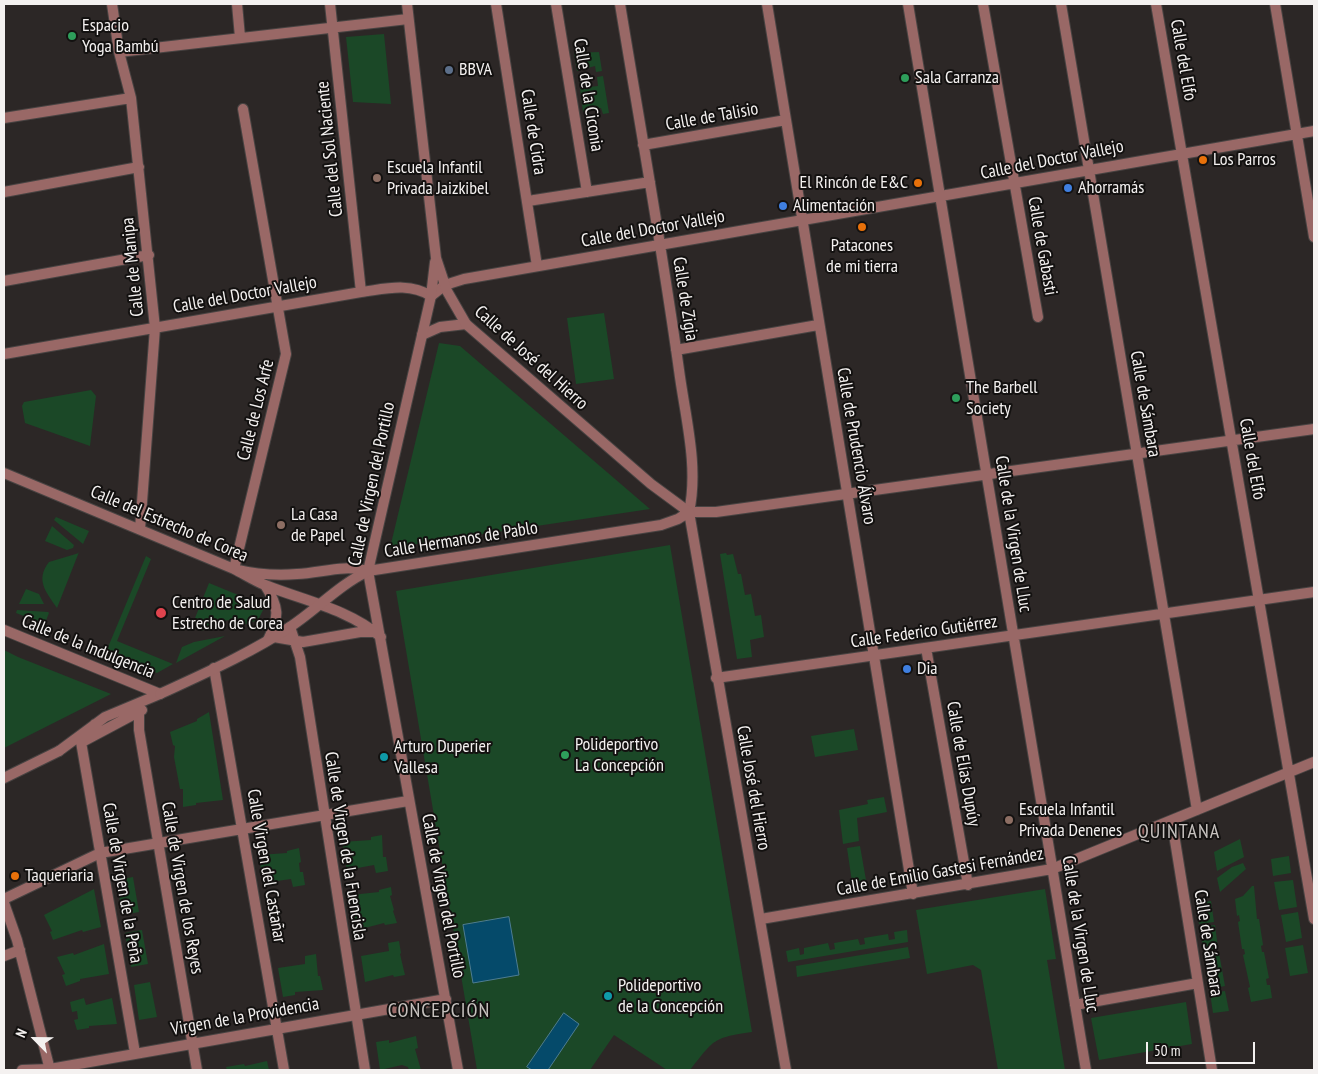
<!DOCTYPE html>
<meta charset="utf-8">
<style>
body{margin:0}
#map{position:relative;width:1318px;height:1074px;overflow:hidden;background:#2c2726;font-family:"PT Sans Narrow",sans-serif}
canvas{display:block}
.frame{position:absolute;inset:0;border:5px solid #f4f1f0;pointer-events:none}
.north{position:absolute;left:10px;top:1014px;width:50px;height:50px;-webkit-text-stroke:4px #131110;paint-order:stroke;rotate:293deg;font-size:14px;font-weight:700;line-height:20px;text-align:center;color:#f4f1f0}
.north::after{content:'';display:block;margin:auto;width:18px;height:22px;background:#f4f1f0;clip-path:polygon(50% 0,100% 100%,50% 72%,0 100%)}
.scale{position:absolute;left:1146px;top:1042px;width:109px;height:22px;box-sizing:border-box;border:2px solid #f4f1f0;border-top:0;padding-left:6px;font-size:15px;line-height:18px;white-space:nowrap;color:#f4f1f0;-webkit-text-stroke:4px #131110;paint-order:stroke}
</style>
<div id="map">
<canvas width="1318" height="1074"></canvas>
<div class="frame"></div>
<div class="north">N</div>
<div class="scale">50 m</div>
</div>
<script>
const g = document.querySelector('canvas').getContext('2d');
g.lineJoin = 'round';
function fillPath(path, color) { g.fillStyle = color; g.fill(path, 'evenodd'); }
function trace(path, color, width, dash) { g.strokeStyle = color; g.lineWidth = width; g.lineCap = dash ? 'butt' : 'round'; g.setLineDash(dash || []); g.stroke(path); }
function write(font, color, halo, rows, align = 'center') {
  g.font = font + ' "PT Sans Narrow",sans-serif'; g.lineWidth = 4; g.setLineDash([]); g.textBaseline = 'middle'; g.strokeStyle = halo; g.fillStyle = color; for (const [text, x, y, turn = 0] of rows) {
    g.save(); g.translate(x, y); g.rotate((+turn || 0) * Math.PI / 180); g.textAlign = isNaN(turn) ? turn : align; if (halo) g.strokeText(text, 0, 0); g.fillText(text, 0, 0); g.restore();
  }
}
const green = new Path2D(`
 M 384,34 L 391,104 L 353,102 L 346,37 Z
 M 599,52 L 602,71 L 596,72 L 595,66 L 577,71 L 574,53 Z
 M 603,76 L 609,113 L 603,114 L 601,108 L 583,112 L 580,88 L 598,86 L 597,77 Z
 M 604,313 L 614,379 L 576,384 L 567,318 Z
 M 439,343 L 460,346 L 650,509 L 390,548 Z
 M 91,390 L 96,396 L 90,446 L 25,423 L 22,406 L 24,402 Z
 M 56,517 L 89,531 L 83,544 L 54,520 Z
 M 52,526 L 74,545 L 73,548 L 67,550 L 45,541 Z
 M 670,545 L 752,1032 C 712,1038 715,1039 690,1070 L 667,1070 L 614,1035 L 590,1070 L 477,1070 L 396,591 Z
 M 79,553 L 79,552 L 57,608 C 46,592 35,580 49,562 Z
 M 726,553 L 727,555 L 733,554 L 738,574 L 741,574 L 745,595 L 751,594 L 755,616 L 761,615 L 764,637 L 750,640 L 752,657 L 737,659 L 720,554 Z
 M 146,556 L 151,559 L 117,641 L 173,664 L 157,673 L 106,652 Z
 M 209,583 L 260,604 L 263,610 L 258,620 L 243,625 L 227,620 L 211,629 L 198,631 L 201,621 L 195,618 Z
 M 26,589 L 39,594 L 44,604 L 19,604 Z
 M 17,610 L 48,612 L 49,613 L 45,623 L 42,623 L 16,613 Z
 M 225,636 L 176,663 L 182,647 L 194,642 Z
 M 4,650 L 18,657 L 111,694 L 4,748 Z
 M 209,712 L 223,800 L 196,803 L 196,805 L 183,807 L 183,789 L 180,789 L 174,757 L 175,746 L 173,745 L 170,732 L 197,721 L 197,719 Z
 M 854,729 L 858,750 L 815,757 L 811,736 Z
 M 884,797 L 887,812 L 857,818 L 859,841 L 843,844 L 839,810 L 868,804 L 867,800 Z
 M 382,835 L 383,857 L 386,857 L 388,871 L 376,873 L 374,865 L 347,870 L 342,842 L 371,840 L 371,837 Z
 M 1240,839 L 1244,857 L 1217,871 L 1214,852 Z
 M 860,846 L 866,880 L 852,882 L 847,848 Z
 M 299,848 L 301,862 L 299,863 L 300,872 L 303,872 L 305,885 L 293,887 L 291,879 L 263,883 L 259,855 L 287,853 L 287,851 Z
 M 1289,856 L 1291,873 L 1273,876 L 1271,859 Z
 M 1243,863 L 1246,869 L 1220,892 L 1217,878 L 1232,867 Z
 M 133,877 L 139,912 L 122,915 L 117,880 Z
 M 1293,880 L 1297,907 L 1279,910 L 1274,882 Z
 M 1252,886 L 1254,886 L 1257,919 L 1259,919 L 1263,945 L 1261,946 L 1262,952 L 1264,952 L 1269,978 L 1266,979 L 1267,985 L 1270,985 L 1272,998 L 1251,1002 L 1248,988 L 1250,987 L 1243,955 L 1245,954 L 1244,949 L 1242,949 L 1238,922 L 1240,921 L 1239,915 L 1237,916 L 1235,899 L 1243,896 Z
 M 391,887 L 392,895 L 390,896 L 394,910 L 393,911 L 397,923 L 385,925 L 384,923 L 357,930 L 351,895 L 379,892 L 379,890 Z
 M 94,889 L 101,927 L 83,932 L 82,930 L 53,940 L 50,932 L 52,931 L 44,915 Z
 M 1045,889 L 1056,959 L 1047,960 L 1065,1070 L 998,1070 L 981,970 L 973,965 L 927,974 L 916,910 Z
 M 1211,901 L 1214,922 L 1199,924 L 1196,903 Z
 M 1298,912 L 1302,938 L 1286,942 L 1281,915 Z
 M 1215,925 L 1218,948 L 1204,951 L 1199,927 Z
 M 142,930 L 148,964 L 131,967 L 125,933 Z
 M 907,930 L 908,942 L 788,962 L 786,951 L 799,948 L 800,955 L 804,954 L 804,948 L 828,943 L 830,950 L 835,949 L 834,943 L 858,939 L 860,945 L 865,944 L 864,938 L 888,934 L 889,940 L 895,939 L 894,932 Z
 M 399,941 L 401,953 L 400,954 L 405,975 L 394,977 L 393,975 L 365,982 L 361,956 L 389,951 L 388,943 Z
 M 104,944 L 109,974 L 80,979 L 80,981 L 66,986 L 62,975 L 65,974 L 57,957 L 73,953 L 74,955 Z
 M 1303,945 L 1308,973 L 1290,976 L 1285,948 Z
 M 908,947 L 910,958 L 797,977 L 796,966 Z
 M 1219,953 L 1225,986 L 1209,989 L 1204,955 Z
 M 316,954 L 318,976 L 320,976 L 323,990 L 295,992 L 295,995 L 283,997 L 278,968 L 305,964 L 305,956 Z
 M 150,982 L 157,1017 L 139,1020 L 134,985 Z
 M 1225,991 L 1229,1011 L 1213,1013 L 1210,993 Z
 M 84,998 L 86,1005 L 112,998 L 117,1024 L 89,1026 L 89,1028 L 77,1030 L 74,1020 L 78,1019 L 77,1011 L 72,1012 L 70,1002 Z
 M 1186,1002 L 1192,1044 L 1099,1060 L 1091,1018 Z
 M 416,1036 L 418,1048 L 415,1049 L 421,1070 L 409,1070 L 408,1067 L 402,1065 L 380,1070 L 376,1042 L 389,1040 L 389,1043 Z
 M 267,1061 L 269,1070 L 227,1070 L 226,1067 L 244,1064 L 245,1066 Z`);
const water = new Path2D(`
 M 509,917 L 519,975 L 473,983 L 463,925 Z
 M 564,1013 L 579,1024 L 548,1070 L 532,1070 L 527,1067 Z`);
const minor = new Path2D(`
 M 112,4 L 119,52 L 131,98 L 155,328 L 140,529
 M 237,4 L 240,37
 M 330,4 L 361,292
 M 496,4 L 537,266
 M 556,4 L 587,192
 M 620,4 C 640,126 662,247 679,370 C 685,416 699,466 689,512 L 716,512 L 1314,429
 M 767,4 L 913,894
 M 908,4 L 1086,1070
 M 983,4 L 1038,317
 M 1061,4 L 1197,810
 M 1156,4 L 1314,919
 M 1275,4 L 1314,237
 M 119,52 L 408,19
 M 4,118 L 131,98
 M 643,145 L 786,120
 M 4,192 L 139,167
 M 528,201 L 650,182
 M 4,281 L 149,255
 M 422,335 L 440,327 L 466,324
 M 676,350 L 818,325
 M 4,354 L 361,292 C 385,289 409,282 431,296 L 445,285 L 464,279 L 1314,131
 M 4,473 L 234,569 C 244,574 255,581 265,585 C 305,601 348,609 381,637
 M 234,569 C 255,574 276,576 297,574 C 321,573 344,564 368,571 L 458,1070
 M 234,569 L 286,354 L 243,109
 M 265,585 C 279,607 280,616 268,640
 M 290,627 L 300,657 L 365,1070
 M 4,630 L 160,694
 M 274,637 L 303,642 L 360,632 L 375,632
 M 926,648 L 968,885
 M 214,668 L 284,1070
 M 716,678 L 1314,592
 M 139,712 L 139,730 L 197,1070
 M 95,724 L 83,737 L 81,742 L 135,1053
 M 82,742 L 142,710
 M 59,751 L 105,717 L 160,694
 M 1172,822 L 1212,1070
 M 4,899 L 100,853 L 408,801
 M 4,903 L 17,940 L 50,1070
 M 761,919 L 1052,869 L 1314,762
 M 4,956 L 20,950
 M 1075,1005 L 1198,983
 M 22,1070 L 50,1069 L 446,999`);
const tertiary = new Path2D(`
 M 407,4 L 436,258 L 447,291 L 466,324 L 651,484 L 689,512
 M 689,512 L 786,1070
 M 368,571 L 431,296 L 435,262
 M 160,694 C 203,674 249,654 290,627 C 316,610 339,585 368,571 L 661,525 L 678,519 L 689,512
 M 4,778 L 59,751`);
const markers = [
 [72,36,5,"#2e9e5b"],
 [449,70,5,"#5c6f8a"],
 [905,78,5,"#2e9e5b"],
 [1203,160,5,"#e8710a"],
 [377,178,5,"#8d6e63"],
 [918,183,5,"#e8710a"],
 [1068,188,5,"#3f7fe0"],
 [783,206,5,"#3f7fe0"],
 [862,227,5,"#e8710a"],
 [956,398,5,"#2e9e5b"],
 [281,525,5,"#8d6e63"],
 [161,613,6,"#e0444e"],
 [907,669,5,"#3f7fe0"],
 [565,755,5,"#2e9e5b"],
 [384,757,5,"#0f9aa8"],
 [1009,820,5,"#8d6e63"],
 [15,876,5,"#e8710a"],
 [608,996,5,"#0f9aa8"]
];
const poiNames = [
 ["Espacio",82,26],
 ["Yoga Bambú",82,47],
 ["BBVA",459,70],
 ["Sala Carranza",915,78],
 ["Los Parros",1213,160],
 ["Escuela Infantil",387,168],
 ["Privada Jaizkibel",387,189],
 ["El Rincón de E&C",908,183,"right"],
 ["Ahorramás",1078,188],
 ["Alimentación",793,206],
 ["Patacones",862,246,"center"],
 ["de mi tierra",862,267,"center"],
 ["The Barbell",966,388],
 ["Society",966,409],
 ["La Casa",291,515],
 ["de Papel",291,536],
 ["Centro de Salud",172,603],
 ["Estrecho de Corea",172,624],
 ["Dia",917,669],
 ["Polideportivo",575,745],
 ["La Concepción",575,766],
 ["Arturo Duperier",394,747],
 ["Vallesa",394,768],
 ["Escuela Infantil",1019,810],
 ["Privada Denenes",1019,831],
 ["Taqueriaria",25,876],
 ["Polideportivo",618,986],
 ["de la Concepción",618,1007]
];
const streetNames = [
 ["Calle del Elfo",1183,60,80],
 ["Calle de la Ciconia",588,95,81],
 ["Calle de Talisio",712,117,-10],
 ["Calle de Cidra",533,132,81],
 ["Calle del Sol Naciente",330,149,-96],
 ["Calle del Doctor Vallejo",1052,160,-11],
 ["Calle del Doctor Vallejo",653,229,-10],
 ["Calle de Gabasti",1042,246,80],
 ["Calle de Manipa",133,267,-96],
 ["Calle del Doctor Vallejo",245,295,-10],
 ["Calle de Zigia",685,299,81],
 ["Calle de José del Hierro",531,358,42],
 ["Calle de Sámbara",1145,404,80],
 ["Calle de Los Arfe",256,410,-76],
 ["Calle de Prudencio Álvaro",856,446,80],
 ["Calle del Elfo",1252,459,80],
 ["Calle de Virgen del Portillo",372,484,-78],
 ["Calle del Estrecho de Corea",169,524,23],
 ["Calle de la Virgen de Lluc",1013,534,81],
 ["Calle Hermanos de Pablo",461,540,-9],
 ["Calle Federico Gutiérrez",924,632,-8],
 ["Calle de la Indulgencia",88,647,22],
 ["Calle de Elías Dupúy",963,764,80],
 ["Calle José del Hierro",753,788,80],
 ["Calle de Virgen de la Fuencisla",345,846,81],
 ["Calle Virgen del Castañar",266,866,80],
 ["Calle de Emilio Gastesi Fernández",940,872,-10],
 ["Calle de Virgen de la Peña",122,883,80],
 ["Calle de Virgen de los Reyes",182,888,80],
 ["Calle de Virgen del Portillo",443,896,79],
 ["Calle de la Virgen de Lluc",1080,934,81],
 ["Calle de Sámbara",1208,943,81],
 ["Virgen de la Providencia",245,1017,-10]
];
const quarterNames = [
 ["QUINTANA",1179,832],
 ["CONCEPCIÓN",439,1011]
];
fillPath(green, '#1b4827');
fillPath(water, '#054a6a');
trace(water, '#4d7c92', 1);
trace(minor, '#484342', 12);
trace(tertiary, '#484342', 12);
trace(minor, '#996866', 10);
trace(tertiary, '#996866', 10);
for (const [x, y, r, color] of markers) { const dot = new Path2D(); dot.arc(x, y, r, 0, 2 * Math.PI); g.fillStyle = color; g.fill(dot); trace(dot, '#131110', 2); }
write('18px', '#f4f1f0', '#131110', poiNames, 'left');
write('18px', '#f4f1f0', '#131110', streetNames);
g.letterSpacing = '1px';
write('20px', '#c6c1be', '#131110', quarterNames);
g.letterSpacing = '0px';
</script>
